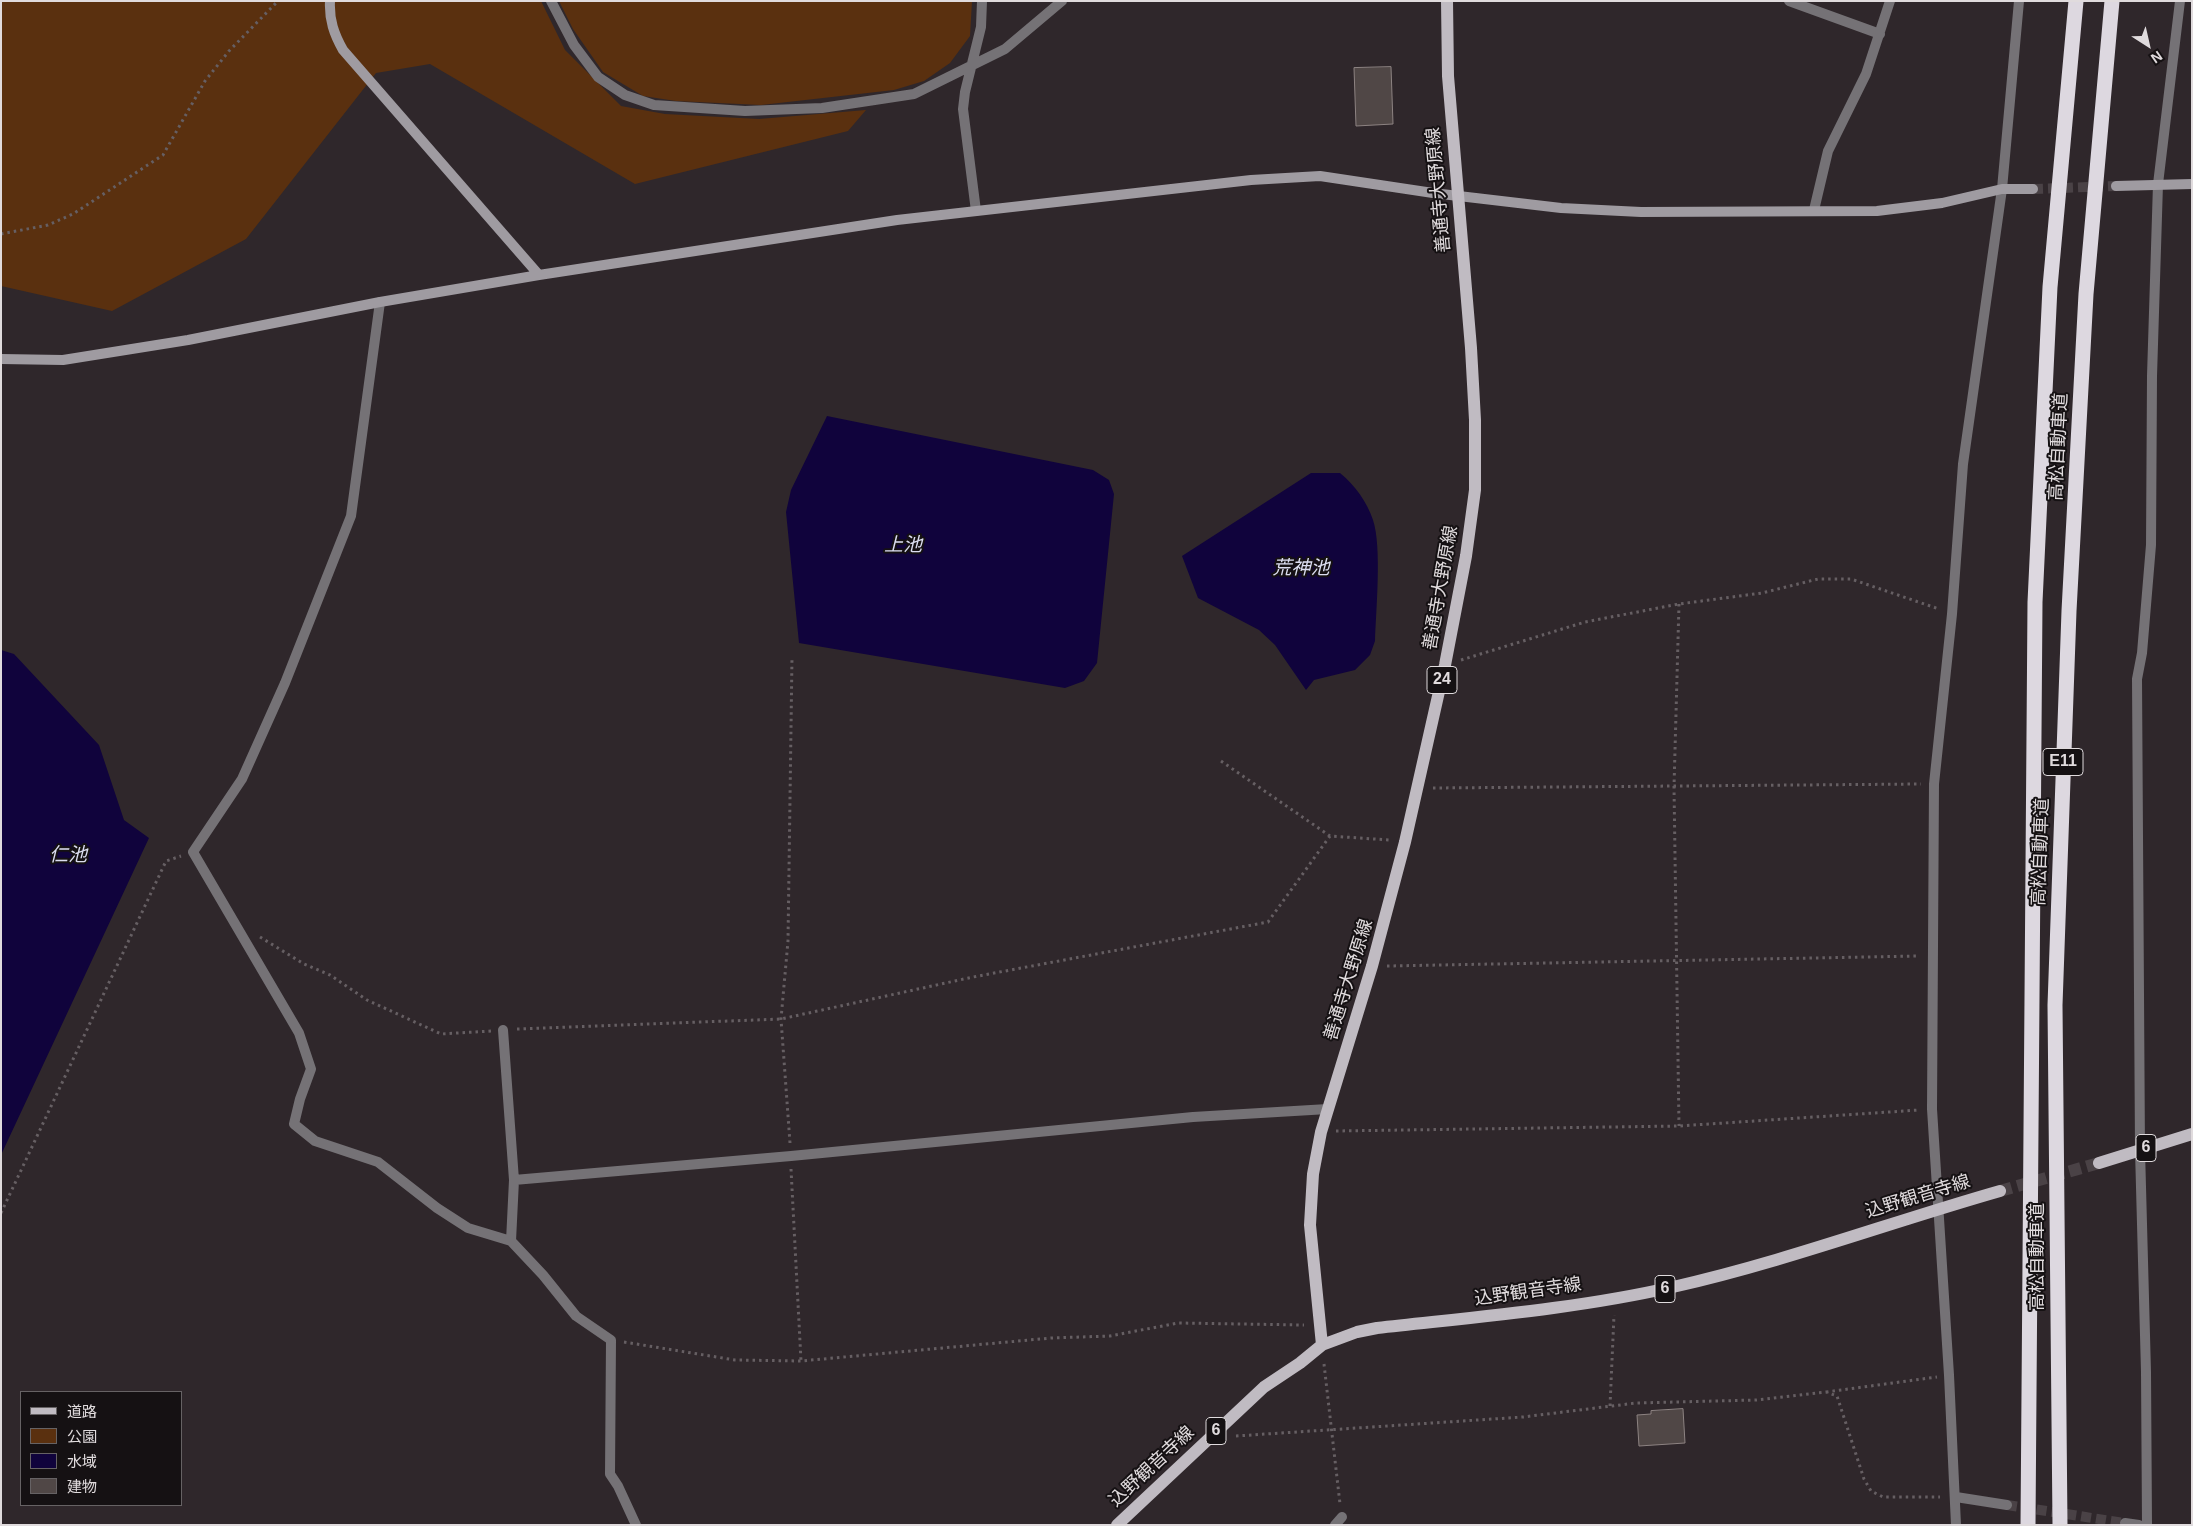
<!DOCTYPE html>
<meta charset="utf-8">
<style>
body{margin:0}
#map{position:relative;width:2193px;height:1526px;overflow:hidden;background:#2f272b;font-family:Arial,"Noto Sans JP",sans-serif}
canvas{display:block}
.frame{position:absolute;inset:0;border:2px solid #e0dbdd;pointer-events:none}
.legend{position:absolute;left:20px;top:1391px;width:162px;height:115px;box-sizing:border-box;background:#151113;border:1px solid #666264;margin:0;padding:6px 9px;list-style:none;font-size:15px;color:#e0dbdd}
.legend li{display:flex;align-items:center;gap:10px;height:25px}
.legend b{width:25px;border:1px solid #666264}
.north{position:absolute;left:2123px;top:20px;width:50px;height:50px;-webkit-text-stroke:4px #151113;paint-order:stroke;rotate:145deg;font-size:14px;font-weight:700;line-height:20px;text-align:center;color:#e0dbdd}
.north::after{content:'';display:block;margin:auto;width:18px;height:22px;background:#e0dbdd;clip-path:polygon(50% 0,100% 100%,50% 72%,0 100%)}
</style>
<div id="map">
<canvas width="2193" height="1526"></canvas>
<div class="frame"></div>
<ul class="legend">
<li><b style="height:6px;background:#c0bbc2"></b>道路</li>
<li><b style="height:14px;background:#5a300f"></b>公園</li>
<li><b style="height:14px;background:#10033c"></b>水域</li>
<li><b style="height:14px;background:#504746"></b>建物</li>
</ul>
<div class="north">N</div>
</div>
<script>
const g = document.querySelector('canvas').getContext('2d');
g.lineJoin = 'round';
function fillPath(path, color) { g.fillStyle = color; g.fill(path, 'evenodd'); }
function trace(path, color, width, dash) { g.strokeStyle = color; g.lineWidth = width; g.lineCap = dash ? 'butt' : 'round'; g.setLineDash(dash || []); g.stroke(path); }
function write(font, color, halo, rows, align = 'center') {
  g.font = font + ' Arial,"Noto Sans JP",sans-serif'; g.lineWidth = 4; g.setLineDash([]); g.textBaseline = 'middle'; g.strokeStyle = halo; g.fillStyle = color; for (const [text, x, y, turn = 0] of rows) {
    g.save(); g.translate(x, y); g.rotate((+turn || 0) * Math.PI / 180); g.textAlign = isNaN(turn) ? turn : align; if (halo) g.strokeText(text, 0, 0); g.fillText(text, 0, 0); g.restore();
  }
}
const green = new Path2D(`
 M 1,1 L 541,1 L 565,50 L 621,106 L 665,114 L 759,119 L 866,110 L 848,131 L 635,184 L 430,64 L 376,73 L 246,239 L 112,311 L 1,286 Z
 M 559,1 L 972,1 L 970,36 L 950,63 L 924,81 L 894,90 L 761,105 L 676,101 L 643,96 L 603,72 L 573,29 Z`);
const water = new Path2D(`
 M 827,416 L 1093,470 L 1109,480 L 1114,494 L 1097,663 L 1084,681 L 1065,688 L 799,643 L 786,512 L 791,490 Z
 M 1311,473 L 1340,473 C 1355,485 1367,502 1373,520 C 1382,547 1376,610 1375,641 L 1370,655 L 1355,670 L 1314,680 L 1306,690 L 1275,645 L 1259,630 L 1198,598 L 1182,556 Z
 M 1,650 L 14,654 L 99,745 L 124,820 L 149,838 L 1,1155 Z`);
const building = new Path2D(`
 M 1391,67 L 1393,124 L 1356,126 L 1354,68 Z
 M 1683,1409 L 1685,1443 L 1639,1446 L 1637,1415 L 1651,1414 L 1651,1411 Z`);
const streetTunnel = new Path2D(`
 M 2007,1505 L 2125,1523`);
const secondaryTunnel = new Path2D(`
 M 2033,189 L 2116,186`);
const primaryTunnel = new Path2D(`
 M 2000,1191 L 2099,1163`);
const path = new Path2D(`
 M 1,234 L 48,225 L 73,214 L 163,155 L 205,81 L 229,51 L 278,1
 M 1679,604 L 1674,787 L 1679,1126
 M 1461,660 L 1585,622 L 1679,604 L 1762,593 L 1818,579 L 1851,579 L 1939,609
 M 1221,761 L 1330,836
 M 1433,788 L 1921,784
 M 260,937 L 304,964 L 330,975 L 367,1000 L 441,1034 L 491,1031
 M 1387,966 L 1919,956
 M 517,1029 L 781,1019 L 973,977 L 1268,922 L 1330,836 L 1389,840
 M 1336,1131 L 1679,1126 L 1919,1110
 M 790,1143 L 781,1019 L 788,941 L 792,657
 M 791,1169 L 801,1361
 M 1,1213 L 166,861 L 181,856
 M 624,1342 L 735,1360 L 801,1361 L 1051,1338 L 1110,1336 L 1178,1323 L 1304,1325
 M 1324,1364 L 1340,1504
 M 1826,1392 L 1937,1377
 M 1610,1406 L 1614,1315
 M 1236,1436 L 1523,1417 L 1636,1403 L 1756,1400 L 1826,1392 L 1837,1396 L 1864,1479 L 1871,1491 L 1883,1497 L 1940,1497`);
const lane = new Path2D(`
 M 551,1 L 574,45 L 598,77 L 625,95 L 654,105 L 745,111 L 822,108 L 914,94 L 1005,49 L 1062,1
 M 976,211 L 963,109 L 965,92 L 981,27 L 982,1`);
const street = new Path2D(`
 M 1789,1 L 1880,34
 M 1814,210 L 1828,151 L 1866,74 L 1890,1
 M 380,302 L 351,516 L 285,683 L 242,779 L 193,852 L 299,1033 L 311,1069 L 300,1099 L 294,1124 L 315,1141 L 378,1162 L 437,1208 L 468,1228 L 511,1241 L 543,1275 L 576,1316 L 611,1340 L 610,1474 L 618,1486 L 636,1525
 M 503,1030 L 514,1180 L 511,1241
 M 514,1180 L 791,1156 L 1193,1117 L 1328,1109
 M 1956,1497 L 2007,1505
 M 2125,1523 L 2139,1525
 M 1335,1525 L 1342,1517
 M 1956,1525 L 1949,1375 L 1932,1109 L 1934,784 L 1952,614 L 1963,464 L 2002,189 L 2019,1
 M 2147,1525 L 2146,1372 L 2140,1150 L 2137,679 L 2142,653 L 2151,545 L 2152,376 L 2158,184 L 2180,1`);
const secondary = new Path2D(`
 M 330,1 C 329,20 334,34 343,50 L 539,275
 M 2116,186 L 2192,184
 M 1,359 L 63,360 L 188,340 L 380,302 L 539,275 L 897,220 L 1251,180 L 1320,176 L 1433,193 L 1561,208 L 1641,212 L 1877,211 L 1942,203 L 2002,189 L 2033,189`);
const primary = new Path2D(`
 M 2099,1163 L 2192,1134
 M 1322,1345 L 1310,1225 L 1313,1174 L 1321,1132 L 1372,966 L 1405,842 L 1445,665 L 1466,556 L 1475,490 L 1475,420 L 1471,348 L 1448,76 L 1447,1
 M 1117,1525 L 1264,1387 L 1300,1363 L 1322,1345 L 1357,1332 L 1377,1328 C 1475,1317 1576,1309 1673,1287 C 1784,1262 1891,1222 2000,1191`);
const highway = new Path2D(`
 M 2028,1525 L 2035,602 L 2050,287 L 2076,1
 M 2060,1525 L 2055,1005 L 2069,611 L 2086,294 L 2112,1`);
const shields = [
 [1442,680,30],
 [2063,762,40],
 [2146,1148,20],
 [1665,1289,20],
 [1216,1431,20]
];
const shieldNames = [
 ["24",1442,680],
 ["E11",2063,762],
 ["6",2146,1148],
 ["6",1665,1289],
 ["6",1216,1431]
];
const streetNames = [
 ["善通寺大野原線",1439,190,-95],
 ["高松自動車道",2059,447,-87],
 ["善通寺大野原線",1441,588,-80],
 ["高松自動車道",2041,852,-88],
 ["善通寺大野原線",1349,980,-73],
 ["込野観音寺線",1918,1197,-17],
 ["高松自動車道",2038,1257,-90],
 ["込野観音寺線",1528,1292,-8],
 ["込野観音寺線",1152,1467,-43]
];
const waterNames = [
 ["上池",903,546],
 ["荒神池",1301,569],
 ["仁池",68,856]
];
fillPath(green, '#5a300f');
fillPath(water, '#10033c');
fillPath(building, '#504746');
trace(building, '#8d8382', 1);
trace(streetTunnel, '#4a4246', 10, [10, 5]);
trace(secondaryTunnel, '#4a4246', 10, [10, 5]);
trace(primaryTunnel, '#4a4246', 12, [12, 6]);
trace(path, '#665f63', 3, [2.5, 4]);
trace(lane, '#757276', 10);
trace(street, '#757276', 10);
trace(secondary, '#9f9ba1', 10);
trace(primary, '#c0bbc2', 12);
trace(highway, '#ddd8e0', 15);
for (const [x, y, w] of shields) { const box = new Path2D(); box.roundRect(x - w / 2, y - 13.5, w, 27, 4); g.fillStyle = '#151113'; g.fill(box); trace(box, '#e0dbdd', 1); }
write('bold 16px', '#e0dbdd', null, shieldNames);
write('18px', '#e0dbdd', '#151113', streetNames);
write('italic 19px', '#dbddf0', '#151113', waterNames);
</script>
